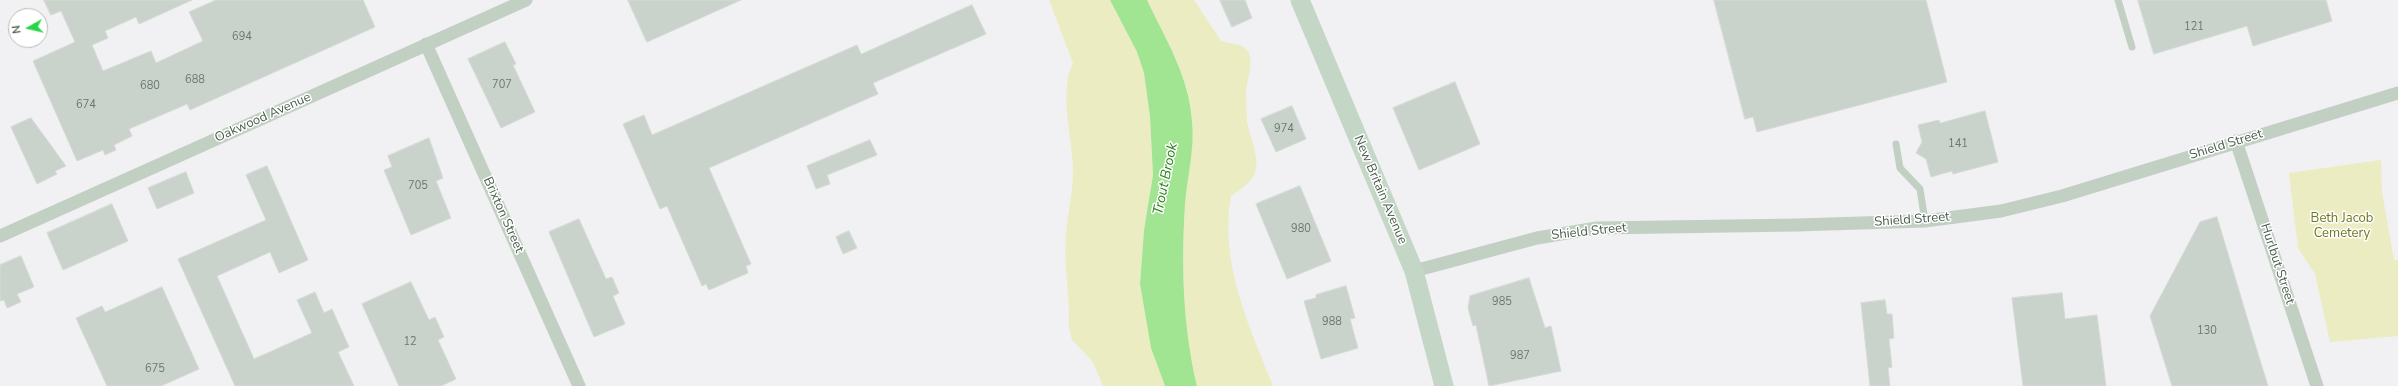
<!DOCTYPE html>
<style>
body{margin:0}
#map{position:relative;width:2398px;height:386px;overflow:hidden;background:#f1f0f2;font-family:"Nunito Sans",sans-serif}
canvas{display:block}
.north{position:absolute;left:8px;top:8px;width:40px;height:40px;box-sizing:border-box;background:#fff;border:1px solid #b6beb7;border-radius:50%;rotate:262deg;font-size:11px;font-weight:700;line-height:16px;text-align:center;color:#495c4b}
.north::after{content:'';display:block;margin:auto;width:14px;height:18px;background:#27d547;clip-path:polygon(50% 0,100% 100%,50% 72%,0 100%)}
</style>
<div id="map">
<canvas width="2398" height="386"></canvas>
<div class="north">N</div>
</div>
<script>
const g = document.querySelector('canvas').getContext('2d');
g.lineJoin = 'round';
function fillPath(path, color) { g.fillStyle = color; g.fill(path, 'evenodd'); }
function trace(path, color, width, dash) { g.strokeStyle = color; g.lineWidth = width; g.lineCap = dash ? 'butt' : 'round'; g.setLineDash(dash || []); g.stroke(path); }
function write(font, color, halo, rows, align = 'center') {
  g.font = font + ' "Nunito Sans",sans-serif'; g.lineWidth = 3; g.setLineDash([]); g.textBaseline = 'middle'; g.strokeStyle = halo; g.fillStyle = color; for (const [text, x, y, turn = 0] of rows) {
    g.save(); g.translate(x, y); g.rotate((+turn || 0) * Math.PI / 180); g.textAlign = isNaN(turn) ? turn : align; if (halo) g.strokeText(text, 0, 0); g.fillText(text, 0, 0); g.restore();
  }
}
const green = new Path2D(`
 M 1049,0 L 1110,0 L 1137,52 L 1144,73 L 1150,117 L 1153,175 L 1144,230 L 1140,284 L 1151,348 L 1165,386 L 1103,386 L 1093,362 L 1072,340 L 1069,328 C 1070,294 1062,259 1067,225 C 1069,207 1073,189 1073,171 C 1073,138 1058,92 1073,63 Z
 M 1147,0 L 1194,0 L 1221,41 C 1228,43 1242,44 1247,50 C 1255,60 1247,80 1246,92 C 1246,98 1247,116 1247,122 C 1250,137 1260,158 1255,173 C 1251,183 1239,190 1231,196 C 1219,262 1249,326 1273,386 L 1197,386 C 1183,327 1181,266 1185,205 C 1187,177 1194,149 1192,121 C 1190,76 1165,39 1147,0 Z
 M 2381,160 L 2382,192 L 2394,260 L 2398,260 L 2398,336 L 2330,342 L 2315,274 L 2298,248 L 2289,173 Z`);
const water = new Path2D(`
 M 1110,0 L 1147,0 C 1166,40 1189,76 1192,121 C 1195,149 1187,177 1185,205 C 1181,266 1183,327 1197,386 L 1165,386 L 1151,348 L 1140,284 L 1144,230 L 1153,175 L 1150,117 L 1144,73 L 1137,52 Z`);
const building = new Path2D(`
 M 44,0 L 192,0 L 139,24 L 136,17 L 105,31 L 108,38 L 92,45 L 103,71 L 151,51 L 156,63 L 203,41 L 189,12 L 216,0 L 363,0 L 375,27 L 190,110 L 187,104 L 129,129 L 132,136 L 114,145 L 116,150 L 105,155 L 103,150 L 77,161 L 33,61 L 75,42 L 61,11 L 51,15 Z
 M 628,0 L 741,0 L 647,42 Z
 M 1220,0 L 1245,0 L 1252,18 L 1232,27 Z
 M 1714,0 L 1926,0 L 1947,82 L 1757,132 L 1753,117 L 1745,119 Z
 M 2138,0 L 2326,0 L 2332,21 L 2253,46 L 2247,26 L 2154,54 Z
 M 972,5 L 986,34 L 873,83 L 878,94 L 709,168 L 751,264 L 746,266 L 748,273 L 709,290 L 706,284 L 702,286 L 667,206 L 660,209 L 623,124 L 644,115 L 652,135 L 857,45 L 861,54 Z
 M 505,42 L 516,64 L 513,65 L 535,112 L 501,128 L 468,59 Z
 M 1455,82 L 1480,144 L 1419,170 L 1393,108 Z
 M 1292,106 L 1306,139 L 1276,152 L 1261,119 Z
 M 1985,111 L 1998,162 L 1953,174 L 1952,171 L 1931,177 L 1926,159 L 1916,153 L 1922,142 L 1918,125 L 1939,120 L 1940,123 Z
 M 31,118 L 66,166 L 55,171 L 57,174 L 37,184 L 11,127 Z
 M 429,138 L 443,178 L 436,181 L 451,218 L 411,235 L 384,170 L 392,167 L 388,156 Z
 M 870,140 L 877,155 L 827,175 L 830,184 L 816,189 L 807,166 Z
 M 267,166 L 308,260 L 279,273 L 270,252 L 217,276 L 254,359 L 312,333 L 297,300 L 315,292 L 324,313 L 332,309 L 349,347 L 338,352 L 354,386 L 235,386 L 178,259 L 266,220 L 246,175 Z
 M 186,172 L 194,193 L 157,209 L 148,188 Z
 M 1300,186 L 1331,261 L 1287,279 L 1256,204 Z
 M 112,204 L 128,241 L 63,270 L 47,233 Z
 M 2217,217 L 2255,344 L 2268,386 L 2172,386 L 2150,316 L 2200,222 Z
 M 579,219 L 606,279 L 612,277 L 619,293 L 613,296 L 625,324 L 594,337 L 549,232 Z
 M 849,231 L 857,248 L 843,254 L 836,237 Z
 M 21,256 L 34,287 L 17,294 L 21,302 L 7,308 L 4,300 L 0,301 L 0,265 Z
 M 1529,278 L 1545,328 L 1551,326 L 1561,371 L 1489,386 L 1476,325 L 1473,326 L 1468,308 L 1470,296 Z
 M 411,282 L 429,320 L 435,317 L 444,337 L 438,340 L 456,379 L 441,386 L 399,386 L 362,304 Z
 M 1346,286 L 1355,318 L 1350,319 L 1358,348 L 1321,359 L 1304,301 L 1316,298 L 1316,295 Z
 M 162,287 L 199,369 L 161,386 L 107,386 L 76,318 L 102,306 L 105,312 Z
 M 2062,293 L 2065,319 L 2097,315 L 2106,386 L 2023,386 L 2012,298 Z
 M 1885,300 L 1887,314 L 1892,314 L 1894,338 L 1889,339 L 1892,367 L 1888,368 L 1890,386 L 1870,386 L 1861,303 Z`);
const lane = new Path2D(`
 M 2118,0 L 2132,47
 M 1896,144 L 1900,168 L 1920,189 L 1925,221`);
const street = new Path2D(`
 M 426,44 L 579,386
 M 2236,141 L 2317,386
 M 0,236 L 526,0
 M 1414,271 L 1537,238 L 1597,228 L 1797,225 L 1925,221 L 2001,211 L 2062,196 L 2398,93`);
const secondary = new Path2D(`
 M 1300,0 L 1414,271 L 1444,386`);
const numberNames = [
 ["121",2194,27],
 ["694",242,37],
 ["688",195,80],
 ["707",502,85],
 ["680",150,86],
 ["674",86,105],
 ["974",1284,129],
 ["141",1958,144],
 ["705",418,186],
 ["980",1301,229],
 ["985",1502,302],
 ["988",1332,322],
 ["130",2207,331],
 ["12",410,342],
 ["987",1520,356],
 ["675",155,369]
];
const streetNames = [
 ["Oakwood Avenue",263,118,-24],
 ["Shield Street",2226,145,-17],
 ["New Britain Avenue",1380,190,67],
 ["Brixton Street",503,215,66],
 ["Shield Street",1912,220,-4],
 ["Shield Street",1589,232,-6],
 ["Hurlbut Street",2277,264,72]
];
const parkNames = [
 ["Beth Jacob",2342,219],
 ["Cemetery",2342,234]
];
const waterNames = [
 ["Trout Brook",1166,179,-78]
];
fillPath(green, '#ececc2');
fillPath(water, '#a1e592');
fillPath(building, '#cad2cc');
trace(building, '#d4dbd6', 1);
trace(lane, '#c2d0c3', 7);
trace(street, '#c2d0c3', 13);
trace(secondary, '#c4d7c7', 19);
write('11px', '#697a6b', null, numberNames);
write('13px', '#495c4b', '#fff', streetNames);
write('13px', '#6e781f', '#fff', parkNames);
write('italic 14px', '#298317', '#fff', waterNames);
</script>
